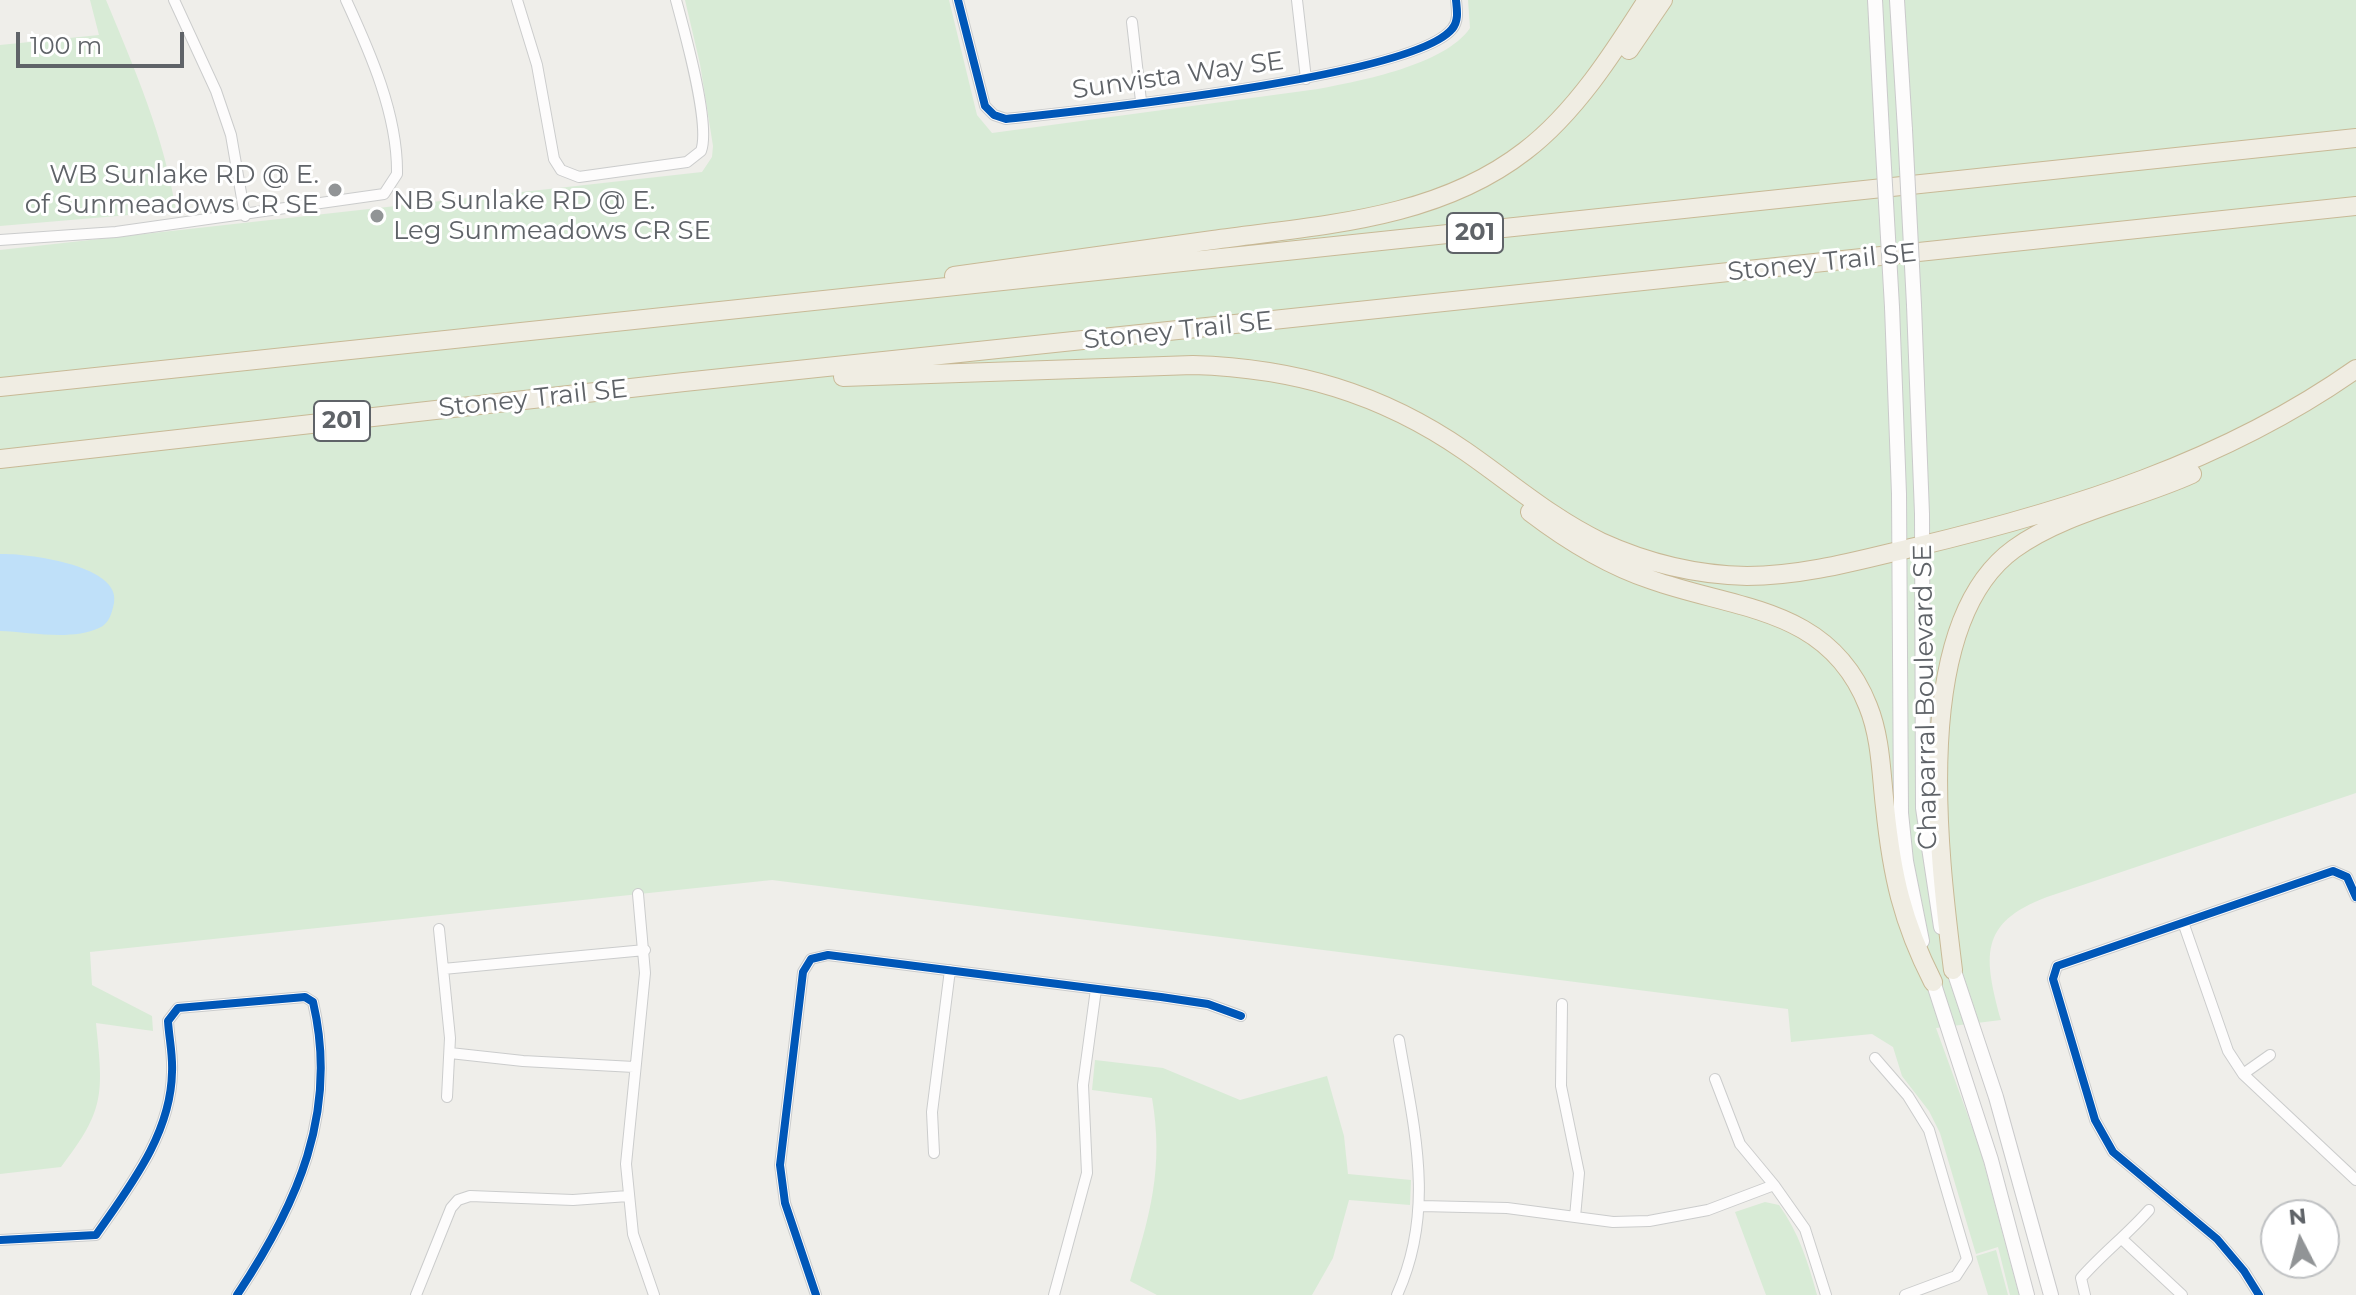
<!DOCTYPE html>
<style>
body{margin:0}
#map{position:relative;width:2356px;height:1295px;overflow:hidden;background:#efeeea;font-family:Montserrat,sans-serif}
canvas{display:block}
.north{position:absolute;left:2260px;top:1199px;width:80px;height:80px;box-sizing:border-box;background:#fff;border:2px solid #bfc1c3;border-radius:50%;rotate:354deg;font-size:22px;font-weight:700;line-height:32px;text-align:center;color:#5f6368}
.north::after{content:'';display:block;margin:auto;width:28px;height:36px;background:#919496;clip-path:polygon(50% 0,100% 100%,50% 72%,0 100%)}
.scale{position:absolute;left:16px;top:32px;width:168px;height:36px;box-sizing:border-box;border:4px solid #5f6368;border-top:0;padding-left:10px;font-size:24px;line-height:28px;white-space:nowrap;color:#5f6368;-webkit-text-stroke:6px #fff;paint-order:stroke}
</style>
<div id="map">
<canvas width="2356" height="1295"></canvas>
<div class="north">N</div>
<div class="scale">100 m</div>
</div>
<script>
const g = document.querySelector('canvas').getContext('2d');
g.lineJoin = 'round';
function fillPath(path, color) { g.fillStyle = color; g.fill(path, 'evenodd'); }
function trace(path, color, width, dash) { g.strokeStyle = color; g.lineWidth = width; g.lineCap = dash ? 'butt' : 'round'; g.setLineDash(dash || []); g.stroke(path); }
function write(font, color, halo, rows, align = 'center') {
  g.font = font + ' Montserrat,sans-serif'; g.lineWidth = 6; g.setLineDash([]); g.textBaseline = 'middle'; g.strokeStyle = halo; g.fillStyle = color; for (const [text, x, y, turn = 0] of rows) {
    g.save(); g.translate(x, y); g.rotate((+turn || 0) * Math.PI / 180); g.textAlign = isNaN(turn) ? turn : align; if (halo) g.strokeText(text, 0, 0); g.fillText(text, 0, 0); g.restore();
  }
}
const green = new Path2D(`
 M 90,0 L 106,0 C 135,70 164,136 176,211 L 0,226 L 0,45 L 99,35 Z
 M 685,0 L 949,0 L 977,115 L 992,133 L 1318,89 C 1360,81 1445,65 1470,28 L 1468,0 L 2356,0 L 2356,793 L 2047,897 C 1978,923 1984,957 2001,1020 L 1936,1028 L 1980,1149 L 2019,1295 L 2010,1295 L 1998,1247 L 1976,1254 L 1940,1133 L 1929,1111 L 1902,1076 L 1893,1047 L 1872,1034 L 1791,1042 L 1788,1009 L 772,880 L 90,952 L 92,985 L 152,1016 L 153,1031 L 96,1023 C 103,1093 106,1109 61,1167 L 0,1174 L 0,250 L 702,172 L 712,157 L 713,146 L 700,64 Z
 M 1095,1060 L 1163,1068 L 1240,1100 L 1327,1076 L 1344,1136 L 1348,1174 L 1411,1180 L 1410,1205 L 1349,1200 L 1333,1258 L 1312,1295 L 1157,1295 L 1130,1281 C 1150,1215 1164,1168 1152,1098 L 1092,1090 Z
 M 1765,1202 L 1779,1205 C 1799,1233 1808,1262 1817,1295 L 1766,1295 L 1735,1212 Z
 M 1996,1250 L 2008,1295 L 1988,1295 L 1976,1256 Z`);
const water = new Path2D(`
 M 0,554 C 26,553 122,565 114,603 C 112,613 109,624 99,628 C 72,641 29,632 0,631 Z`);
const minor = new Path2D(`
 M 174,0 L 216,91 L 231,135 L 245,216
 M 517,0 L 537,65 L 554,159 L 561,170 L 579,177 L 687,162 L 701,151 C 711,124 684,30 676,0
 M 958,0 L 985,106 L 994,115 L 1006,119 C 1080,111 1413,77 1452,29 C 1459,21 1457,10 1456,0
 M 1297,0 L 1306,79
 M 1132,22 L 1141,101
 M 0,240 L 116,232 L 384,194 L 397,174 C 398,115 370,52 346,0
 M 638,894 L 645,973 L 626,1164 L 633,1234 L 654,1295
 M 2184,925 L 2228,1051 L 2243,1074 L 2356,1180
 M 439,929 L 450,1038 L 447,1097
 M 443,969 L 645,950
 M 1562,1004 L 1561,1086 L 1579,1173 L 1575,1217
 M 450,1053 L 523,1061 L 634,1067
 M 1875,1058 L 1908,1096 L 1929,1130 L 1967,1259 L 1956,1276 L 1905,1295
 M 2243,1074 L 2270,1055
 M 1715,1079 L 1740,1144 L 1774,1185
 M 934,1153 L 932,1112 L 950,970
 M 1421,1206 L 1507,1208 L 1613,1222 L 1649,1221 L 1708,1210 L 1774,1185 L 1805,1229 L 1826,1295
 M 0,1240 L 96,1235 C 130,1186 171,1134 172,1072 C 173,1055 169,1038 168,1021 L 178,1008 L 305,997 L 313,1002 C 339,1112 297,1205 237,1295
 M 2123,1240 L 2182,1295
 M 416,1295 L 451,1208 L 458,1200 L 470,1196 L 573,1200 L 628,1196
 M 816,1295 L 785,1203 L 780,1165 L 803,972 L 811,959 L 828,955 L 1161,997 L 1208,1004 L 1241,1016
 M 1054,1295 L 1087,1173 L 1083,1085 L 1096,989
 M 1397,1295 C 1436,1210 1414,1128 1399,1040
 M 2085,1295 L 2081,1278 C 2103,1253 2127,1235 2149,1210
 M 2259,1295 L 2244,1271 L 2217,1239 L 2113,1152 L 2095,1120 L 2053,979 L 2057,966 L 2333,871 L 2347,877 L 2356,897`);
const secondary = new Path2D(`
 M 1875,0 L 1882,133
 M 1897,0 L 1905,130
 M 1914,305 L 1922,514 L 1923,808 L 1941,927
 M 1892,307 L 1899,494 L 1901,813 L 1906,861 L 1922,941
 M 1951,962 L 1996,1097 L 2051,1295
 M 1930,972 L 1991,1160 L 2027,1295`);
const motorway = new Path2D(`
 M 1629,50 L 1663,0
 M 954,276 C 1040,264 1127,252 1213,240 C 1320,225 1436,220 1525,151 C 1575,113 1614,52 1647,0
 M 843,377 L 1193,365 C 1294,368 1381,393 1465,451 C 1510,482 1551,518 1601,542 C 1647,563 1696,575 1747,576 C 1804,576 1860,560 1915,547 C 2070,510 2224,462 2356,369
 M 0,387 L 2356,138
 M 0,459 L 684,382 L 2356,206
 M 1530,512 C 1568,541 1607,565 1652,580 C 1737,610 1829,607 1868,706 C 1881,738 1881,773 1885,807 C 1892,875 1902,921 1933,982
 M 1953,970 C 1939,857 1909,625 2014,549 C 2065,512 2135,500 2192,474`);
const secondaryBridge = new Path2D(`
 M 1905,130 L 1914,305
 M 1882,133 L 1892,307`);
const cycleway = new Path2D(`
 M 958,0 L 985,106 L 994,115 L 1006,119 C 1080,111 1413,77 1452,29 C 1459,21 1457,10 1456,0
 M 0,1240 L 96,1235 C 130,1186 171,1134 172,1072 C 173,1055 169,1038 168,1021 L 178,1008 L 305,997 L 313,1002 C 339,1112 297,1205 237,1295
 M 816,1295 L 785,1203 L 780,1165 L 803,972 L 811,959 L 828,955 L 1161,997 L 1208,1004 L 1241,1016
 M 2259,1295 L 2244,1271 L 2217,1239 L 2113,1152 L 2095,1120 L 2053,979 L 2057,966 L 2333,871 L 2347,877 L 2356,897`);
const markers = [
 [335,190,8,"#919496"],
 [377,216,8,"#919496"]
];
const shields = [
 [1475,233,56],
 [342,421,56]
];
const shieldNames = [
 ["201",1475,233],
 ["201",342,421]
];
const streetNames = [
 ["Sunvista Way SE",1178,76,-8],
 ["Stoney Trail SE",1822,263,-6],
 ["Stoney Trail SE",1178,331,-6],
 ["Stoney Trail SE",533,399,-6],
 ["Chaparral Boulevard SE",1926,697,-91]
];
const poiNames = [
 ["WB Sunlake RD @ E.",319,175],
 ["of Sunmeadows CR SE",319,205],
 ["NB Sunlake RD @ E.",393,201,"left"],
 ["Leg Sunmeadows CR SE",393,231,"left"]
];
fillPath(green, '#d8ebd6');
fillPath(water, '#bfe0f9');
trace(minor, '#cbcccc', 12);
trace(secondary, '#cacacb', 16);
trace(motorway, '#c8b996', 20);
trace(minor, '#fdfcfc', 10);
trace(secondary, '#fdfcfc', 14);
trace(motorway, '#f0ede3', 18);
trace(secondaryBridge, '#cacacb', 16, []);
trace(secondaryBridge, '#fdfcfc', 14);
trace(cycleway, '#0057b8', 8);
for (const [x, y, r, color] of markers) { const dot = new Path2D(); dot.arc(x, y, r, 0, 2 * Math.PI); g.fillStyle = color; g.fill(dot); trace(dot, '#fff', 3); }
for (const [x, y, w] of shields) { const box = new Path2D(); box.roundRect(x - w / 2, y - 20, w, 40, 6); g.fillStyle = '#fff'; g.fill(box); trace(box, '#5f6368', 2); }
write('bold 24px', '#5f6368', null, shieldNames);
write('26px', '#5f6368', '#fff', streetNames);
write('26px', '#5f6368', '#fff', poiNames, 'right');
</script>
